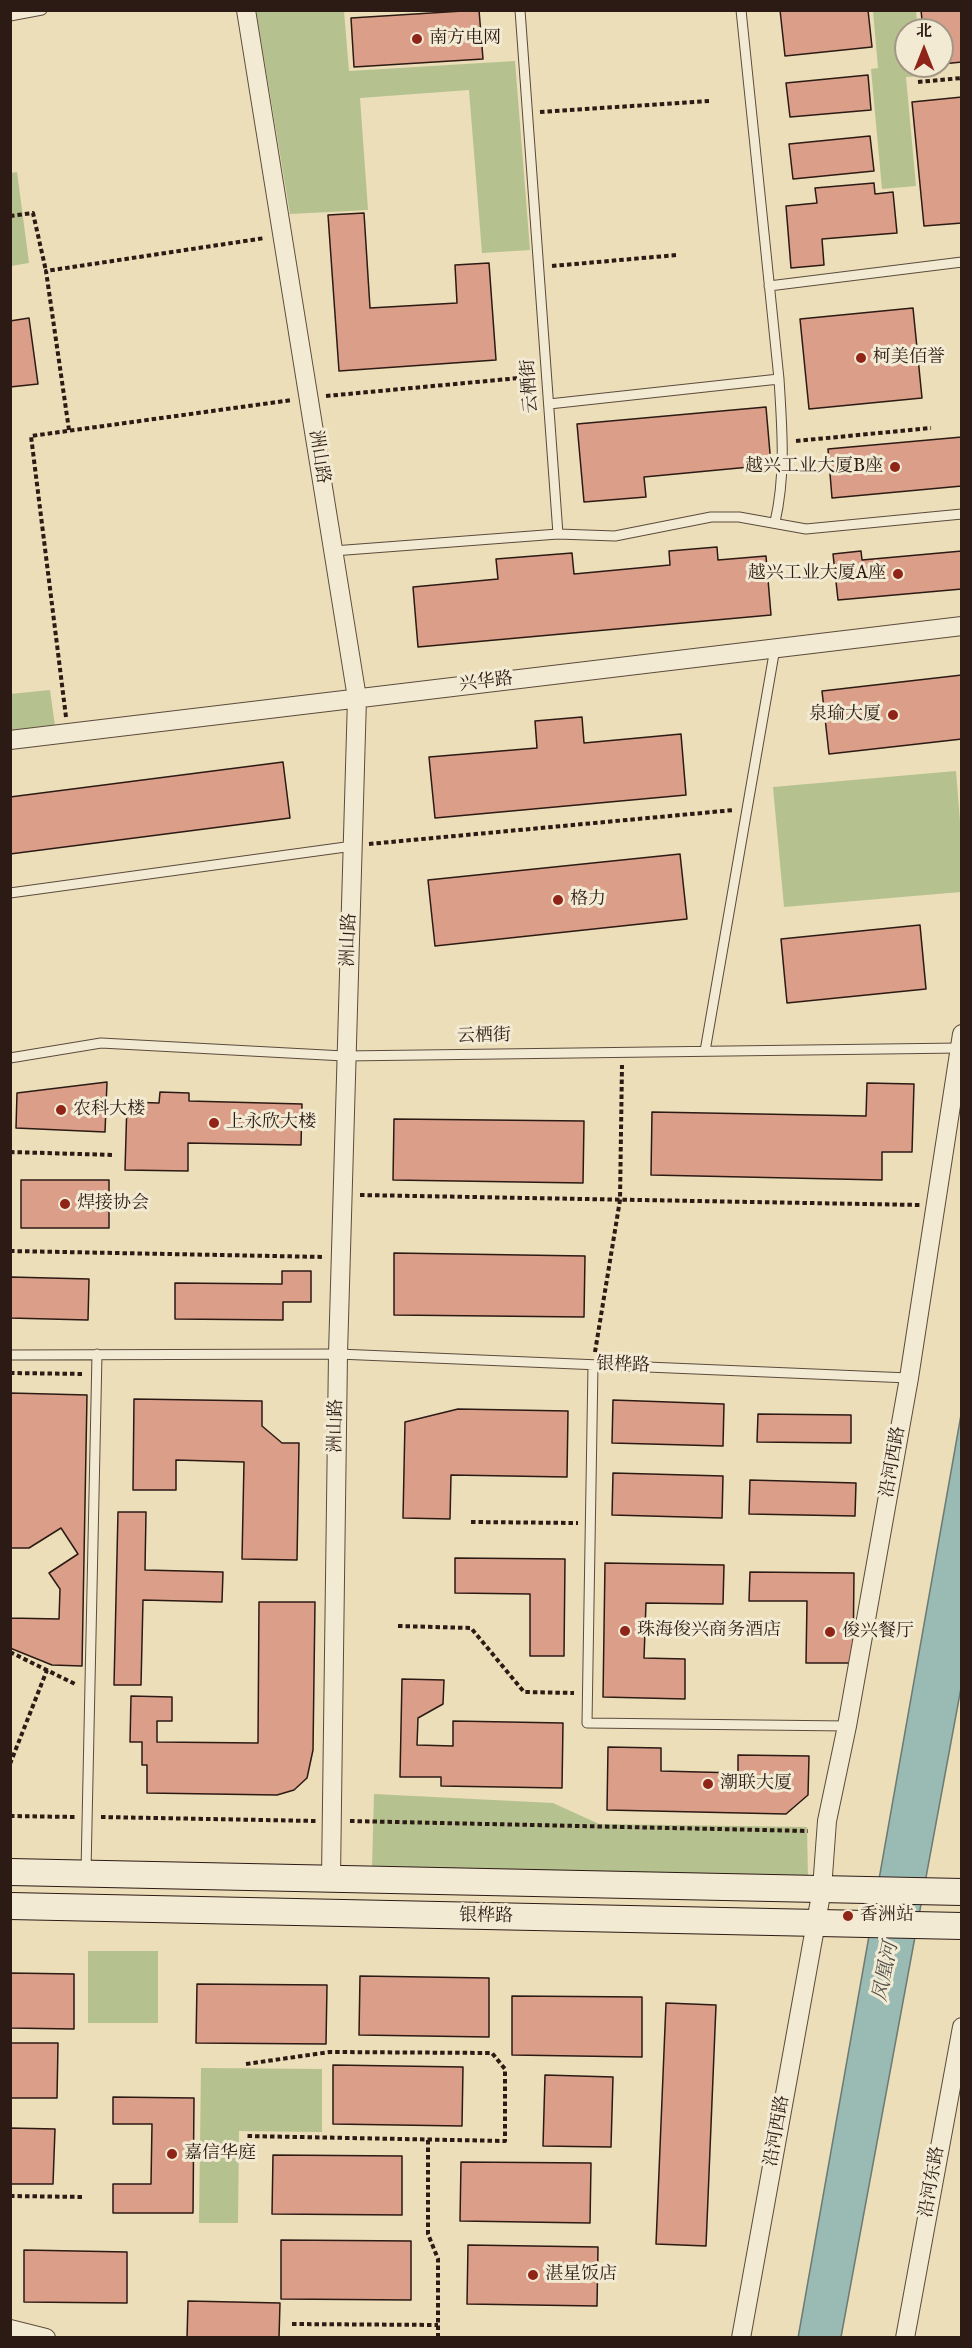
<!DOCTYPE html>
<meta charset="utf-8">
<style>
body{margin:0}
#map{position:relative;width:972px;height:2348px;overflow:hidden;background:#ebdeb9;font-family:"IM FELL English","Noto Serif SC",serif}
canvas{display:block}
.frame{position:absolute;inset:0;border:12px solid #2c1a14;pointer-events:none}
.north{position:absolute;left:894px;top:18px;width:60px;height:60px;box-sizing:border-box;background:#f2ead2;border:2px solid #a39786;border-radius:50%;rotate:0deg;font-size:16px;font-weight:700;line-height:24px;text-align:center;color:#2c1a14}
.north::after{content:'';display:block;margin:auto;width:21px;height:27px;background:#8f2418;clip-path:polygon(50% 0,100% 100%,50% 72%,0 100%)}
</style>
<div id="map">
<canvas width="972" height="2348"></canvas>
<div class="frame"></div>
<div class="north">北</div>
</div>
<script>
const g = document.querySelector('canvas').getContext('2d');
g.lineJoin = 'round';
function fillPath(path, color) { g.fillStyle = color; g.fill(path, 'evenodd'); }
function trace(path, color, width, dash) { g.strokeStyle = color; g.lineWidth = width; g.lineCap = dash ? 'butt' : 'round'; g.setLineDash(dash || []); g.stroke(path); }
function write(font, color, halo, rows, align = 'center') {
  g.font = font + ' "IM FELL English","Noto Serif SC",serif'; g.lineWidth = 6; g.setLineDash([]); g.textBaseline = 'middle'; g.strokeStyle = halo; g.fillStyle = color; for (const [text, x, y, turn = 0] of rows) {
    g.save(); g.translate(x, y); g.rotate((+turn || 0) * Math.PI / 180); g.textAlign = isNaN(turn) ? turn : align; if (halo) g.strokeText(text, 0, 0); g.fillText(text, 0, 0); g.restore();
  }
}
const green = new Path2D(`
 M 256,11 L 344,11 L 349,71 L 515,61 L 530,250 L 482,253 L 469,90 L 360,98 L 368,210 L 290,214 Z
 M 873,11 L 916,11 L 918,30 L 906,30 L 906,66 L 922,66 L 922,76 L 906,77 L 916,186 L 882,189 L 871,69 L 878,68 Z
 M 17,172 L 29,263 L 11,266 L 11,173 Z
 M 50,690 L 55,726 L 11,732 L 10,694 Z
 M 956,771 L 961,834 L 961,892 L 784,907 L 773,787 Z
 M 374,1794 L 553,1803 L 599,1824 L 807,1827 L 808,1879 L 372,1867 Z
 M 88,1951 L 158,1951 L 158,2023 L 88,2023 Z
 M 201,2068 L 322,2069 L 322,2132 L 239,2131 L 238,2223 L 199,2223 Z`);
const water = new Path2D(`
 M 961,1415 L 961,1688 L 841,2337 L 798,2338 Z`);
const building = new Path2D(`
 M 479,10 L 483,59 L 354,67 L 351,18 Z
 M 780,10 L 868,10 L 872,47 L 785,56 Z
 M 921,10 L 962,10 L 962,62 L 942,64 L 942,30 L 923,30 Z
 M 868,75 L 871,110 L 790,117 L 786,83 Z
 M 962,97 L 962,223 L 924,226 L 912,102 Z
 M 870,136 L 874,171 L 793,179 L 789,144 Z
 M 874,183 L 875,194 L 893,192 L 897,233 L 822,239 L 824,265 L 791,268 L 786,206 L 817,203 L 815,188 Z
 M 364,213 L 370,308 L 457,303 L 455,265 L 489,263 L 496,360 L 339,371 L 328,215 Z
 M 913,308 L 922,398 L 809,409 L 800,319 Z
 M 29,318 L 38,384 L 10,387 L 10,321 Z
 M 766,407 L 771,465 L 644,477 L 646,497 L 584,502 L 577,424 Z
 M 962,437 L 962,486 L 832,498 L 828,449 Z
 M 717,547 L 718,560 L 766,556 L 771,615 L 418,647 L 413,587 L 498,579 L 496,559 L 572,553 L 574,574 L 670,565 L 669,551 Z
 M 861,551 L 862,560 L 962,551 L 962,589 L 838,600 L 833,554 Z
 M 962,675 L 962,739 L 829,754 L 822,691 Z
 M 582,717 L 584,743 L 681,734 L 686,795 L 435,818 L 429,757 L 537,748 L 535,721 Z
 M 283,762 L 290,818 L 10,854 L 10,797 Z
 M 680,854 L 687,919 L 435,946 L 428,880 Z
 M 920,925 L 926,989 L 787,1003 L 781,939 Z
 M 107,1082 L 105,1132 L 16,1128 L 17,1093 Z
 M 867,1083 L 914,1084 L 912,1152 L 882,1152 L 882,1180 L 651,1175 L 652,1112 L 866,1116 Z
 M 160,1092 L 189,1093 L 189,1101 L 302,1104 L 301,1145 L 188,1143 L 188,1171 L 125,1170 L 127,1102 L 159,1103 Z
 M 394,1119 L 584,1121 L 583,1183 L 393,1180 Z
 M 21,1180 L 109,1180 L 109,1228 L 21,1228 Z
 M 394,1253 L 585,1256 L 584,1317 L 394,1315 Z
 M 282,1271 L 311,1271 L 311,1302 L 283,1302 L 283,1320 L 175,1319 L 175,1283 L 282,1284 Z
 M 10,1277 L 89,1279 L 88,1320 L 10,1318 Z
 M 10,1393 L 87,1395 L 82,1666 L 52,1665 L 10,1648 Z
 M 134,1399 L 262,1401 L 262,1426 L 282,1443 L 299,1443 L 297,1560 L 242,1559 L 244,1462 L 176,1460 L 176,1490 L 133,1490 Z
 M 613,1400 L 724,1404 L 723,1446 L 612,1443 Z
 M 458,1409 L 568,1411 L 567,1477 L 451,1475 L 450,1519 L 403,1518 L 405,1422 Z
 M 758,1414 L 851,1415 L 851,1443 L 757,1442 Z
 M 613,1473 L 723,1476 L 722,1518 L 612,1515 Z
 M 750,1480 L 856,1483 L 855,1516 L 749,1514 Z
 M 118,1512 L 146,1512 L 145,1570 L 223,1572 L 222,1602 L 143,1600 L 141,1685 L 114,1685 Z
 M 61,1528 L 78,1554 L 49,1573 L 60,1589 L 59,1619 L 10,1618 L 10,1548 L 29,1548 Z
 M 455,1558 L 565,1559 L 564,1656 L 530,1656 L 530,1594 L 455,1593 Z
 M 605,1563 L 724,1565 L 723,1604 L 646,1603 L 644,1658 L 685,1659 L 685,1699 L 603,1697 Z
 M 750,1572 L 854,1573 L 853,1663 L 806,1663 L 807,1601 L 749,1601 Z
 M 259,1602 L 315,1602 L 313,1750 L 307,1778 L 294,1790 L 277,1795 L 147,1793 L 147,1765 L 142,1765 L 142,1742 L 130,1742 L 131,1696 L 172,1697 L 172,1721 L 157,1721 L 157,1742 L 258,1743 Z
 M 402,1679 L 444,1680 L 443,1704 L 418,1718 L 417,1745 L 453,1746 L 453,1721 L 563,1723 L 562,1788 L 441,1786 L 441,1777 L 400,1777 Z
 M 608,1747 L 661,1748 L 661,1771 L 738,1773 L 738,1755 L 809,1756 L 808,1795 L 786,1814 L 607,1810 Z
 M 10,1973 L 74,1974 L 74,2029 L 10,2028 Z
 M 360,1976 L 489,1978 L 489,2037 L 359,2035 Z
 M 197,1984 L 327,1985 L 326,2044 L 196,2043 Z
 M 512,1996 L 642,1997 L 642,2057 L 512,2055 Z
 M 666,2003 L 716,2005 L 706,2246 L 656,2244 Z
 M 10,2043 L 58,2043 L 57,2098 L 10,2098 Z
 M 333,2065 L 463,2067 L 462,2126 L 333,2124 Z
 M 545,2075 L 613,2077 L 611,2147 L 543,2146 Z
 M 113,2097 L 194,2098 L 193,2213 L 113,2213 L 113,2184 L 151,2184 L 152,2124 L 113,2124 Z
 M 10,2128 L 55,2129 L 53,2184 L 10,2184 Z
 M 273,2155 L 402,2156 L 402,2215 L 272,2214 Z
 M 461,2162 L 591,2163 L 590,2223 L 460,2221 Z
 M 281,2240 L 411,2241 L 411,2300 L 281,2299 Z
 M 468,2245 L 598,2247 L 597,2306 L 467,2304 Z
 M 24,2250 L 127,2252 L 127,2303 L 24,2302 Z
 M 188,2301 L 280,2303 L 279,2338 L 187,2338 Z`);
const path = new Path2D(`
 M 918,82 L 962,78
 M 540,112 L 709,101
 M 10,216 L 33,213 L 46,271
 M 552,266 L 677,255
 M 326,396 L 530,377
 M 69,430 L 46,271 L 265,238
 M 796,441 L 931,428
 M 66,717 L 31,436 L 292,400
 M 369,844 L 734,810
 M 10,1152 L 115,1155
 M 360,1195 L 920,1205
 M 10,1251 L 325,1257
 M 595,1352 L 620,1200 L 622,1065
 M 10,1373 L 85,1374
 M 471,1522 L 578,1523
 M 398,1626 L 471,1628 L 524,1692 L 574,1693
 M 10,1652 L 77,1685
 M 10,1764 L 47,1670
 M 10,1816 L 76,1817
 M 101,1817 L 316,1821
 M 350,1821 L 808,1831
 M 246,2064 L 330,2052 L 492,2053 L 505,2069 L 505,2141 L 247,2136
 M 428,2140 L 428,2234 L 438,2259 L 438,2338
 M 10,2196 L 85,2197
 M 292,2324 L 438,2325`);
const service = new Path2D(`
 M 741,10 L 779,379
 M 10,16 L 42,10
 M 769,286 L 962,262
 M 549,404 L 779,379 C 782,428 786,474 775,522
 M 558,534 L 615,536 L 711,517 L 739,517 L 806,529 L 962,514
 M 333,551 L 558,534 L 520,10
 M 10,893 L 353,846
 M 705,1051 L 775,648
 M 10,1058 L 101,1043 L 344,1056 L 960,1048
 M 10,1355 L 338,1354 L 909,1378
 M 593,1365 L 587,1723 L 847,1726
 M 86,1871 L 97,1354`);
const minor = new Path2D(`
 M 246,10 L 357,698 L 338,1354 L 331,1878
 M 10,740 L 962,626
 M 10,2329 L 46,2338
 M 741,2338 L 822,1889 L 827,1821 L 847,1726 L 909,1378 L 962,1034
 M 905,2338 L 962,2027`);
const secondary = new Path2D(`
 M 10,1872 L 962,1892
 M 10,1906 L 962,1926`);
const markers = [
 [417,39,6,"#8f2418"],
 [861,358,6,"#8f2418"],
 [895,467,6,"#8f2418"],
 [898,574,6,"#8f2418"],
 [893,715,6,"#8f2418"],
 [558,900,6,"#8f2418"],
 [61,1110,6,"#8f2418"],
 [214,1123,6,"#8f2418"],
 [65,1204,6,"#8f2418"],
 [625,1631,6,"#8f2418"],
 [830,1632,6,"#8f2418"],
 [708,1784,6,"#8f2418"],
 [848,1916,6,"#8f2418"],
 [172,2154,6,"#8f2418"],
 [533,2275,6,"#8f2418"]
];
const poiNames = [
 ["南方电网",429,39],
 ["柯美佰誉",873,358],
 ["越兴工业大厦B座",883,467,"right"],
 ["越兴工业大厦A座",886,574,"right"],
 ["泉瑜大厦",881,715,"right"],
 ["格力",570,900],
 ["农科大楼",73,1110],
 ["上永欣大楼",226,1123],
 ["焊接协会",77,1204],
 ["珠海俊兴商务酒店",637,1631],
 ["俊兴餐厅",842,1632],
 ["潮联大厦",720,1784],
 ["香洲站",860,1916],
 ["嘉信华庭",184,2154],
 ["湛星饭店",545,2275]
];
const streetNames = [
 ["云栖街",531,386,-94],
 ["洲山路",318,457,81],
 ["兴华路",486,683,-7],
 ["洲山路",350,940,-88],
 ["云栖街",484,1037,-1],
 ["银桦路",623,1366,2],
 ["洲山路",337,1426,-89],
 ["沿河西路",894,1462,-80],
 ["银桦路",486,1917,1],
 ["沿河西路",778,2131,-80],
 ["沿河东路",933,2182,-80]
];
const waterNames = [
 ["凤凰河",887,1972,-79]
];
fillPath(green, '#b6c190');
fillPath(water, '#99bbb4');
trace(water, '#6d7b74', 1.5);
fillPath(building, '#db9f89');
trace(building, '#2c1a14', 1.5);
trace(service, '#5c4b3d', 11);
trace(minor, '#5c4b3d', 20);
trace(secondary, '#2c1a14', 28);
trace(path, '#2c1a14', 4, [4.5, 3]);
trace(service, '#f2ead2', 9);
trace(minor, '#f2ead2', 18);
trace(secondary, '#f2ead2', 26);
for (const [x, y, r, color] of markers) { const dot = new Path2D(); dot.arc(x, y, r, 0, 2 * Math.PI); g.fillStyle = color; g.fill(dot); trace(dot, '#f2ead2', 2); }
write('18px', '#2c1a14', '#f2ead2', poiNames, 'left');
write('18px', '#2c1a14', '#f2ead2', streetNames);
write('italic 20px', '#52524c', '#f2ead2', waterNames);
</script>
